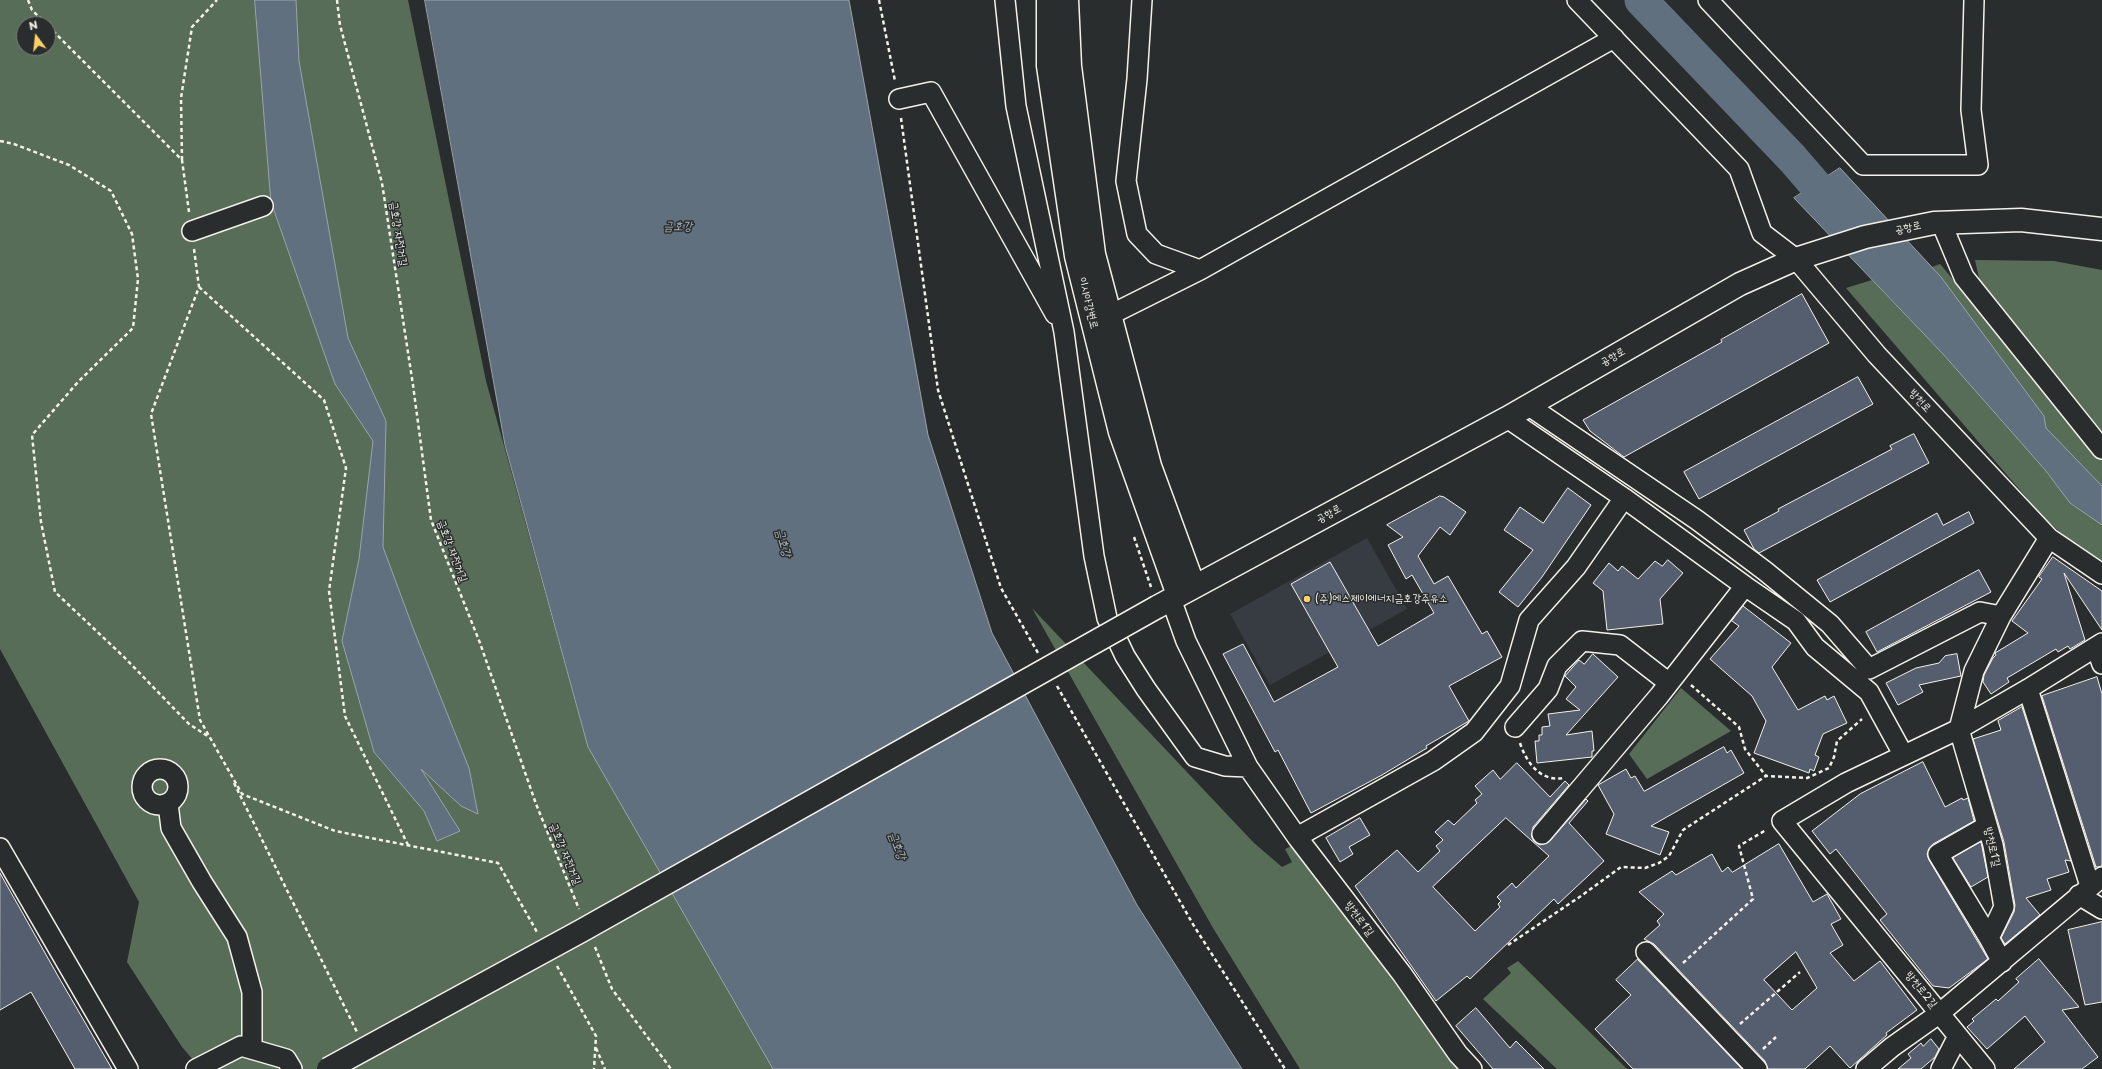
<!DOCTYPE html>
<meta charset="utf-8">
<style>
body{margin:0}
#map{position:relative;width:2102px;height:1069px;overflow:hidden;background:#2a2d2e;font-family:"Playpen Sans",sans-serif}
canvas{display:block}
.north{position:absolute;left:16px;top:16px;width:40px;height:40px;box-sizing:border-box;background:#2a2d2e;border:1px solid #7b7b78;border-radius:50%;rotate:345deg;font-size:11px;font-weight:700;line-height:16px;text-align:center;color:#f4f1e8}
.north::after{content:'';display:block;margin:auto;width:14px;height:18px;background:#ffd166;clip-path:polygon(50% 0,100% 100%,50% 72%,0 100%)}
</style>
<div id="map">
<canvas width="2102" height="1069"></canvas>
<div class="north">N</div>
</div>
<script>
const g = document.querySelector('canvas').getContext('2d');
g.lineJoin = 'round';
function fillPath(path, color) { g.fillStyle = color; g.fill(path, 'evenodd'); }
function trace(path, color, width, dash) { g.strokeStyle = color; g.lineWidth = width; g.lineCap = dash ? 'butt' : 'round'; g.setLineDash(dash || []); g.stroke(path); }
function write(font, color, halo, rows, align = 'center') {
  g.font = font + ' "Playpen Sans","Poor Story",sans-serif'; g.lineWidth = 3; g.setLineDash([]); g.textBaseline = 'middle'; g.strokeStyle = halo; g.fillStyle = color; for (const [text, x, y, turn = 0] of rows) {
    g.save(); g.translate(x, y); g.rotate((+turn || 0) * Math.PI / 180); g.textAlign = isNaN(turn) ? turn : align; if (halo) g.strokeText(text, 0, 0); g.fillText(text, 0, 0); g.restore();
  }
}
const built = new Path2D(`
 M 1367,538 L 1407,609 L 1270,685 L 1230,614 Z`);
const green = new Path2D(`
 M 0,0 L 408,0 L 486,381 L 588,747 L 792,1069 L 201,1069 L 182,1047 L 127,962 L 139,902 L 0,649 ZM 24,24 L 48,24 L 48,48 L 24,48 Z
 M 1975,260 L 2054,261 L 2102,270 L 2102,438 L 1980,283 Z
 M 1940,264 L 2102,457 L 2102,486 L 2045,428 L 2044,416 L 1932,267 Z
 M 1872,280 L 1943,354 L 2046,471 L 2070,503 L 2102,525 L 2102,561 L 2070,541 L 2044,518 L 1846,288 Z
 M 1032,608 L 1254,843 L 1282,867 L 1292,862 L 1285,849 L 1294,845 L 1458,1069 L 1300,1069 L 1213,928 Z
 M 1681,688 L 1731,731 L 1647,779 L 1629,754 Z
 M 1518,961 L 1627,1069 L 1557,1069 L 1483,999 L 1511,973 L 1507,968 Z`);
const water = new Path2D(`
 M 255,0 L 296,0 L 299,61 L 348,338 L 386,421 L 383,547 L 413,628 L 469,768 L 478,814 L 461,806 L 421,769 L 460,831 L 437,841 L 424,811 L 374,752 L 342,641 L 359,559 L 373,441 L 335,384 L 271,202 Z
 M 425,0 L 849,0 L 928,435 L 992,633 L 1137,905 L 1242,1069 L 773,1069 L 588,747 L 505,445 Z
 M 1840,168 L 1941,277 L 2044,416 L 2046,428 L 2102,486 L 2102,525 L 2070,503 L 2046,471 L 1943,354 L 1794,198 Z`);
const river = new Path2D(`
 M 1641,0 L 1792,158 L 1844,218`);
const building = new Path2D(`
 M 1802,294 L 1829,343 L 1624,457 L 1590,431 L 1583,420 L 1722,342 L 1721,340 Z
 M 1858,377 L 1873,404 L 1699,499 L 1684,472 Z
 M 1914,434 L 1929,463 L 1759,553 L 1754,549 L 1744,530 L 1779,511 L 1778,509 L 1892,449 L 1890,446 Z
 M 1568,488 L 1591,505 L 1542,577 L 1518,607 L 1499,592 L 1533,550 L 1504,530 L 1520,507 L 1543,523 Z
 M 1440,496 L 1444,497 L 1466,512 L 1450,535 L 1440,527 L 1418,556 L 1434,584 L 1448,576 L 1482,634 L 1487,631 L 1502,657 L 1449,686 L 1469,721 L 1426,746 L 1427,748 L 1382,775 L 1311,813 L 1278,750 L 1275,752 L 1223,654 L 1243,644 L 1274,702 L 1338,667 L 1291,584 L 1330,562 L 1378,646 L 1434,613 L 1412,575 L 1406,579 L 1388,545 L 1403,537 L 1387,525 Z
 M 1969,512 L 1974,523 L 1830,602 L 1817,580 L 1937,513 L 1943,525 Z
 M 2053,557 L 2102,591 L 2102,630 L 2064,573 L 2085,640 L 2070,649 L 2068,646 L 2058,652 L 2056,649 L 2007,678 L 2009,682 L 1991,694 L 1983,682 L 1984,675 L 1993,658 L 1996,655 L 1995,653 L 2028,633 L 2012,621 L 2042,579 L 2039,577 Z
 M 1668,560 L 1683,573 L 1660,599 L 1663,624 L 1607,630 L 1603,591 L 1593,583 L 1609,563 L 1618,571 L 1622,566 L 1638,579 L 1655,561 L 1662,566 Z
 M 1979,570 L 1991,592 L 1877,652 L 1866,632 Z
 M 1743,606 L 1791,643 L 1772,667 L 1798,710 L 1825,696 L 1827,700 L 1834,696 L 1847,723 L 1823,734 L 1815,755 L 1819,757 L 1814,771 L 1810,769 L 1809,773 L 1754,753 L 1766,721 L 1752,696 L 1710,659 L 1739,626 L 1732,621 Z
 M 1593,654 L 1618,677 L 1566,735 L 1592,731 L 1594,751 L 1592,751 L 1592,757 L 1537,763 L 1535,741 L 1539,741 L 1539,735 L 1542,735 L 1542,727 L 1550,726 L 1548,714 L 1580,710 L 1566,699 L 1576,687 L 1565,676 L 1579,660 L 1584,664 Z
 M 1957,654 L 1961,676 L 1919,685 L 1923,692 L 1898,705 L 1886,683 L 1916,668 L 1939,663 L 1945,656 Z
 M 2097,677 L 2102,694 L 2102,866 L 2097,867 L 2096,867 L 2042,696 Z
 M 2022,707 L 2071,861 L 2065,860 L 2069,872 L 2047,879 L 2051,890 L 2026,898 L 2040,915 L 2005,944 L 2001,938 L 2014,912 L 2015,905 L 2004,842 L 1973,739 L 2001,730 L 1998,721 Z
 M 1724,747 L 1727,753 L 1731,750 L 1744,773 L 1651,826 L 1669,832 L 1660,855 L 1606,834 L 1614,814 L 1598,785 L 1626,769 L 1631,778 L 1635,776 L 1644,791 Z
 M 1923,762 L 1945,807 L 1962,798 L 1963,800 L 1968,798 L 1974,821 L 1933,844 L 1927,854 L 1929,860 L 1988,959 L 1949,988 L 1933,986 L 1880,920 L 1887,914 L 1836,849 L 1830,854 L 1812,831 L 1860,794 Z
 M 1517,763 L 1550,797 L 1565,781 L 1569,785 L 1533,827 L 1532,837 L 1535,842 L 1540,845 L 1550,841 L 1586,799 L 1588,801 L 1569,823 L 1604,861 L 1558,904 L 1554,899 L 1470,979 L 1467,976 L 1436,1001 L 1355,886 L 1397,850 L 1418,872 L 1440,851 L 1436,846 L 1443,840 L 1435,832 L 1448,820 L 1454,825 L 1477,803 L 1475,800 L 1482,794 L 1475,786 L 1493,770 L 1500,779 ZM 1506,818 L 1549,856 L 1516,888 L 1512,883 L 1497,897 L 1501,901 L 1498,904 L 1500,907 L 1475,931 L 1433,887 Z
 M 1360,818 L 1370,835 L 1349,847 L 1353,854 L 1340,862 L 1326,838 Z
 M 1981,842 L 1988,877 L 1971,887 L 1953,858 Z
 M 1779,844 L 1813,902 L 1827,894 L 1841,919 L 1831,924 L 1843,945 L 1830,953 L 1854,981 L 1880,961 L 1917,1010 L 1886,1033 L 1887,1035 L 1850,1068 L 1830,1046 L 1805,1069 L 1768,1069 L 1765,1061 L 1654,944 L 1644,939 L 1660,925 L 1657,921 L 1664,914 L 1639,892 L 1672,871 L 1676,875 L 1712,854 L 1722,872 L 1728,867 L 1732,872 ZM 1796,952 L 1817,988 L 1792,1010 L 1764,980 Z
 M 0,873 L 58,976 L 112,1069 L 75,1069 L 31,992 L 0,1010 Z
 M 2102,922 L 2102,1002 L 2085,1005 L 2068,930 Z
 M 1638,959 L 1638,960 L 1742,1069 L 1633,1069 L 1595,1029 L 1631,995 L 1616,980 Z
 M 2039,959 L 2079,1007 L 2062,1010 L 2098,1057 L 2082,1069 L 2014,1069 L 2045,1042 L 2025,1016 L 1987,1049 L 1967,1027 L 1974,1021 L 1972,1019 L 1996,999 L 1998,1001 L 2019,982 L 2016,979 Z
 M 1476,1008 L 1510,1048 L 1516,1041 L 1544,1069 L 1493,1069 L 1456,1026 Z
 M 1931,1039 L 1939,1049 L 1935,1057 L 1921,1069 L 1898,1069 L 1911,1058 L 1908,1054 L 1921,1043 L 1923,1046 Z`);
const path = new Path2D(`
 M 28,0 L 32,10 L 46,24
 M 337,0 L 340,25 L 382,183 L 413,385 L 431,520 L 480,643 L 536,804 L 579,909
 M 879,0 L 895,81
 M 48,26 L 182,160 L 189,212
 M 901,118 L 938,390 L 1001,588 L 1038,653
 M 0,141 L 14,144 L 69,165 L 111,191 L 132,234 L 138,279 L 133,328 L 78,382 L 32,435 L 41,522 L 55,592 L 124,657 L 189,724 L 209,737
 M 182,160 L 181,98 L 192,27 L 217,0
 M 194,249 L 199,287 L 151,414 L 200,720 L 242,794 L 335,831 L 498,863 L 537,932
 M 199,287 L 324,400 L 346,468 L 329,591 L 345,716 L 408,845
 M 1134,537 L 1151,587
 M 1691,685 L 1739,727 L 1745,749 L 1766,776
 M 1057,686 L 1194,926 L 1285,1069
 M 1520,743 C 1527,764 1541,782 1564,778
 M 234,783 L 357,1032
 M 1508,945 L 1581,896 L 1621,867 L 1645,868 L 1659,863 L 1669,856 L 1683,830 L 1766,776 L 1807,778 L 1829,768 L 1834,757 L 1837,741 L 1862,719
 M 595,947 L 612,989 L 671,1069
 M 1683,963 L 1753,899 L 1739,846 L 1766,830
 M 557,966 L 596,1036 L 594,1069
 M 1740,1024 L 1800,972
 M 596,1048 L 605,1069
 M 1763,1049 L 1776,1037`);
const minor = new Path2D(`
 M 1005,0 L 1016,106 L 1064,332 L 1094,556 L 1107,618 L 1125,656 L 1146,689 L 1195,757 L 1225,766 L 1248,767
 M 1142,0 L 1137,79 L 1126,181 L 1137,234 L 1156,254 L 1200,270 L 1614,38
 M 1577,0 L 1739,169 L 1762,233 L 1796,259 L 1877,355 L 2049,538 L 2102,574
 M 1708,0 L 1863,165 L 1978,165 L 1971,110 L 1974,0
 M 899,99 L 931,92 L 1055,314
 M 1941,222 L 1964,277 L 2102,449
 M 192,231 L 263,206
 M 1110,315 L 1200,270
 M 1529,406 L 1697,520 L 1765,571 L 1830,624 L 1869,669 L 1980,612 L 2001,616
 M 1507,418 L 1624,498 L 1745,586 L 1796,621 L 1815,647 L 1869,692 L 1903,754
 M 1171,599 L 1186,641 L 1248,767 L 1297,837 L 1402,974 L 1458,1054 L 1472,1069
 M 2096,647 L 2102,664
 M 2028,689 L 2090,886
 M 1515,727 L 1548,689 L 1557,666 L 1582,641 L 1620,645 L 1669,683
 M142 787a18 18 0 1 1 36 0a18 18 0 1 1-36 0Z
 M 168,804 L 171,828 L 202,882 L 237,937 L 252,992 L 252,1049
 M 1987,826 L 1938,854 L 1989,938
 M 1542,834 L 1659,696 L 1745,586
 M 1297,837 L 1433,761 L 1474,732 L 1510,686 L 1529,620 L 1576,567 L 1624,498
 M 0,848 L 128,1069
 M 2079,895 L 2102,909
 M 1646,952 L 1757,1069
 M 2002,962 L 1989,938 L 2004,907 L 1993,845 L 1959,729 L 1974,671 L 2001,616 L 2049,538
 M 196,1069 L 241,1046 L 286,1059 L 292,1069
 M 1866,1069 L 1892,1047 L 1940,1013 L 2102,877
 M 1941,1069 L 1958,1036
 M 1985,1069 L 1782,821 L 1846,783 L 1959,729 L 2028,689 L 2102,643`);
const major = new Path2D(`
 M 1157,607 L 1507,418 L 1740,284 L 1796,259 L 1865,237 L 1934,223 L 2021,220 L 2102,229`);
const highway = new Path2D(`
 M 1048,0 L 1048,66 L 1076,256 L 1120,432 L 1178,595
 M 1067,0 L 1070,66 L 1094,254 L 1150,466 L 1194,586`);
const majorBridge = new Path2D(`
 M 328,1069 L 581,931 L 1157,607`);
const markers = [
 [1307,599,4,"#ffd166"]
];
const streetNames = [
 ["공항로",1908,228,-12],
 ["금호강 자전거길",398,234,81],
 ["이시아강변로",1088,303,76],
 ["공항로",1613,357,-30],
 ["방천로",1920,401,47],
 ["공항로",1329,514,-28],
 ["금호강 자전거길",452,551,69],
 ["방천로1길",1992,847,77],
 ["금호강 자전거길",565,854,67],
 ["방천로1길",1359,919,53],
 ["방천로2길",1921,990,51]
];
const poiNames = [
 ["(주)에스제이에너지금호강주유소",1315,599]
];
const waterNames = [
 ["금호강",678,227],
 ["금호강",783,543,74],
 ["금호강",897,846,69]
];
fillPath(built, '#373c42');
fillPath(green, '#586d58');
fillPath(water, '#60707f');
trace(water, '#9ba4a9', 1);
trace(river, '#60707f', 33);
fillPath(building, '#555e6f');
trace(building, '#f4f1e8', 1);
trace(minor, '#f4f1e8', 22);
trace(major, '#f4f1e8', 25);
trace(highway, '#f4f1e8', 25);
trace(path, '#f4f1e8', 2.5, [4, 3]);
trace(minor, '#2a2d2e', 19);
trace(major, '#2a2d2e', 22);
trace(highway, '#2a2d2e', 22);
trace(majorBridge, '#f4f1e8', 25, []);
trace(majorBridge, '#2a2d2e', 22);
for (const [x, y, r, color] of markers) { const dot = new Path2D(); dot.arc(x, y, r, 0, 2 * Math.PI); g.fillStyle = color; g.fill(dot); trace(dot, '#2a2d2e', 1.5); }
write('11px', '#f4f1e8', '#2a2d2e', streetNames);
write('11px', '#f4f1e8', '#2a2d2e', poiNames, 'left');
write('italic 12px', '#b1b7b9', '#2a2d2e', waterNames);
</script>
